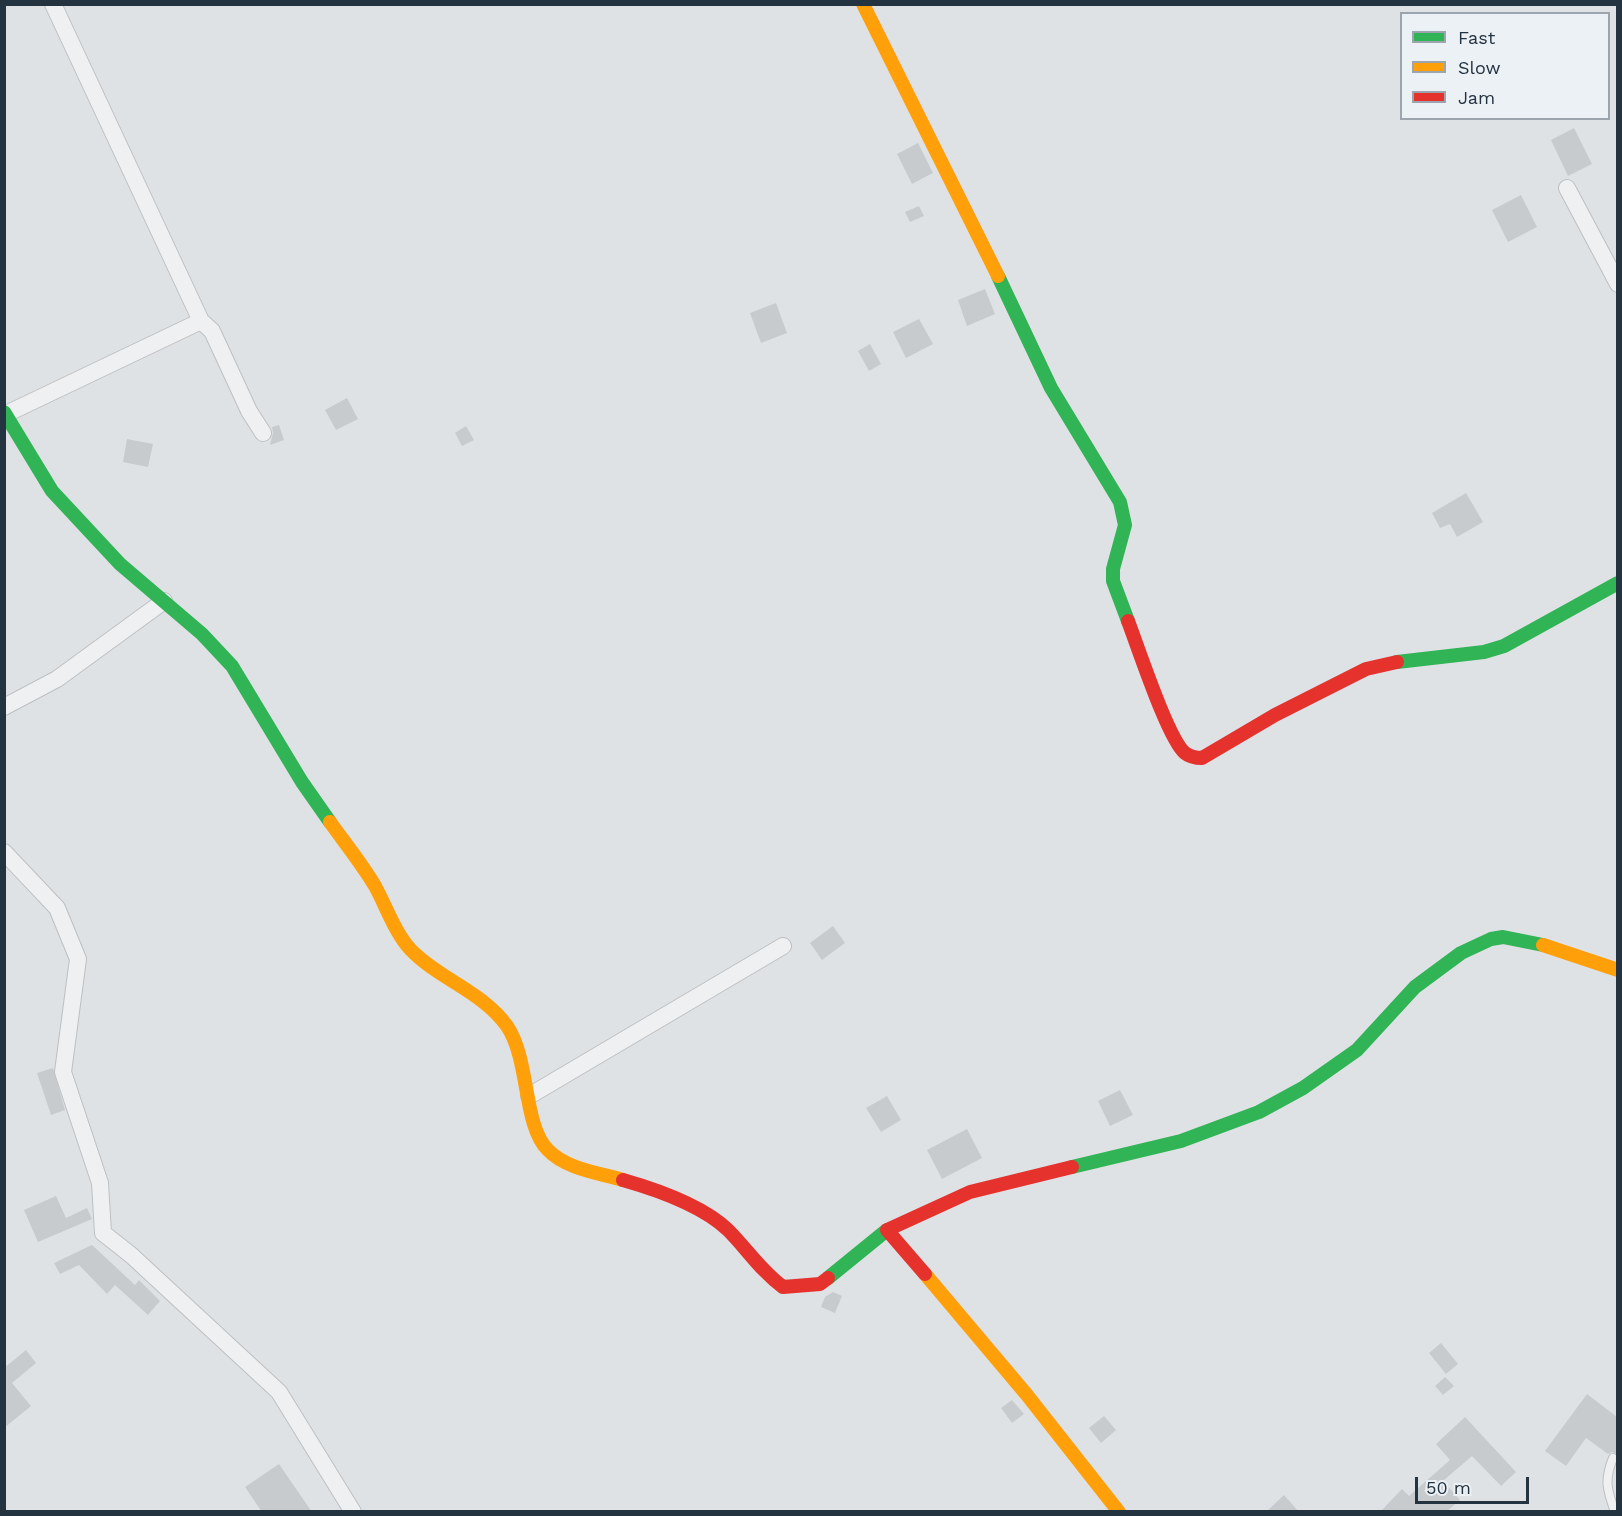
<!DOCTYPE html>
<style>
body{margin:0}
#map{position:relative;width:1622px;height:1516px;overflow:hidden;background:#dfe2e5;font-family:"Work Sans",sans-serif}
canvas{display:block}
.frame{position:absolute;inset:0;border:6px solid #243340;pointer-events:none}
.legend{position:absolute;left:1400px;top:12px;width:210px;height:108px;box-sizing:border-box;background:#ecf1f6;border:2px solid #9ca5ad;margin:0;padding:8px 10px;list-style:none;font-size:18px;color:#243340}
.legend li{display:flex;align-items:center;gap:12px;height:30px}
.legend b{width:30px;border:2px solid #9ca5ad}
.scale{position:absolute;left:1415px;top:1477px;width:114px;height:27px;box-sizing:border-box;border:3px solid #243340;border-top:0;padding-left:8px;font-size:18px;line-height:21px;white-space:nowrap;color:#243340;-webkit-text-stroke:4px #ecf1f6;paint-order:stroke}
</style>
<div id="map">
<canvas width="1622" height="1516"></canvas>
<div class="frame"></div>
<ul class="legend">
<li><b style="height:8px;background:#30b455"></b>Fast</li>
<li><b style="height:8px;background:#ff9f0a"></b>Slow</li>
<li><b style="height:8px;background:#e5322d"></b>Jam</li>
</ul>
<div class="scale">50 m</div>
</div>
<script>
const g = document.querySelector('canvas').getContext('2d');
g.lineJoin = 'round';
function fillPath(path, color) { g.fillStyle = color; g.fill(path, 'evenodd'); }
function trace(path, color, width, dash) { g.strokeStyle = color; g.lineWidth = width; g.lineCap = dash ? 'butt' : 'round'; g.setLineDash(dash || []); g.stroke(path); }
const building = new Path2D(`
 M 1574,128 L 1592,164 L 1568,176 L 1551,140 Z
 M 918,143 L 933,173 L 912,184 L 897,154 Z
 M 1521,195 L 1537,227 L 1508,242 L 1492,210 Z
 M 919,206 L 924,216 L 910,222 L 905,212 Z
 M 985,289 L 995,314 L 967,326 L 958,300 Z
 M 776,303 L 787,333 L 761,343 L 750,313 Z
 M 919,319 L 933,344 L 906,358 L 893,332 Z
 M 870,344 L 881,364 L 869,371 L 858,351 Z
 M 347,398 L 358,419 L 336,430 L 325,410 Z
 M 279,425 L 284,440 L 270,445 L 273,433 L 272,427 Z
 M 466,426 L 474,440 L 462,446 L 455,433 Z
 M 127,439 L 153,444 L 148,467 L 123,462 Z
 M 1466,493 L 1483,522 L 1457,537 L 1450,524 L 1440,528 L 1432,513 Z
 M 833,926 L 845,943 L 822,960 L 810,943 Z
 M 53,1068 L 65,1110 L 51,1115 L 37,1073 Z
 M 1120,1090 L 1133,1115 L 1110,1126 L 1098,1101 Z
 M 887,1096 L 901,1120 L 881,1132 L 866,1108 Z
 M 967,1129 L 982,1158 L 942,1179 L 927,1150 Z
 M 56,1196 L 66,1218 L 87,1208 L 92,1219 L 38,1242 L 24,1210 Z
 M 92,1245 L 135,1285 L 139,1280 L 160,1301 L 148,1315 L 115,1285 L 107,1294 L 79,1265 L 60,1274 L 54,1263 Z
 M 833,1292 L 842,1296 L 835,1313 L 821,1307 L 825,1297 Z
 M 1441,1343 L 1458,1364 L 1446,1374 L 1429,1353 Z
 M 26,1350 L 36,1363 L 12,1383 L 31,1406 L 4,1428 L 4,1368 Z
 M 1445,1377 L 1454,1386 L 1443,1395 L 1435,1386 Z
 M 1587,1394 L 1617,1417 L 1617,1454 L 1612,1452 L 1608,1454 L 1586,1438 L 1566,1466 L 1545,1451 Z
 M 1012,1400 L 1024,1414 L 1012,1423 L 1001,1408 Z
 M 1104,1416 L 1116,1430 L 1101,1443 L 1089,1428 Z
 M 1465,1417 L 1516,1472 L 1501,1486 L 1472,1456 L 1443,1481 L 1460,1500 L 1446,1512 L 1380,1512 L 1402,1489 L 1409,1496 L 1450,1460 L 1436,1444 Z
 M 279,1464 L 312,1512 L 262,1512 L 245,1487 Z
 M 1284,1495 L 1299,1512 L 1266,1512 Z`);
const lane = new Path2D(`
 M 1613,1458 C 1604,1480 1607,1490 1615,1512`);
const street = new Path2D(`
 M 53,4 L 201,321 L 212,331 L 249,411 L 263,433
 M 1567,188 L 1618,284
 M 6,414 L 201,321
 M 4,707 L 57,679 L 164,601
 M 4,852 L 57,908 L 78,959 L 63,1072 L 100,1183 L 103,1233 L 131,1255 L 279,1392 L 353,1512
 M 529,1096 L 783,946`);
const fast = new Path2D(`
 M 998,276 L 1051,388 L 1120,502 L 1125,525 L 1113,569 L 1113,581 L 1128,621
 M 4,412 L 52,491 L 120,564 L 202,634 L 232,666 L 302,782 L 330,822
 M 1397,662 L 1484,652 L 1504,646 L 1618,583
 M 1072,1167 L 1181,1141 L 1259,1112 L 1303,1088 L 1357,1050 L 1415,987 L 1461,953 L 1491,939 L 1503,937 L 1543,945
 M 828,1278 L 887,1230`);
const slow = new Path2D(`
 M 863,4 L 998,276
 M 330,822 C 345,843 362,864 375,886 C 386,906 395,933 411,950 C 439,979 483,992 507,1026 C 530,1060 523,1126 548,1150 C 566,1169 599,1173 623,1180
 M 1543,945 L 1618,970
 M 925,1274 L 1027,1395 L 1119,1512`);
const jam = new Path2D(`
 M 1128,621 C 1138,647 1168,739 1185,753 C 1190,757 1196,758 1202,758 L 1275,715 L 1366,669 L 1397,662
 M 623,1180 C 658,1190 702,1205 728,1230 C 747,1249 761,1271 783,1287 L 820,1284 L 828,1278
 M 925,1274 L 887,1230 L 970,1192 L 1072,1167`);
fillPath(building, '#c7cbce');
trace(lane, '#bdc0c3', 10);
trace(street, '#bdc0c3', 18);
trace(lane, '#eff0f2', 8);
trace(street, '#eff0f2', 16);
trace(fast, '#30b455', 14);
trace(slow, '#ff9f0a', 14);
trace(jam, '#e5322d', 14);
</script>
